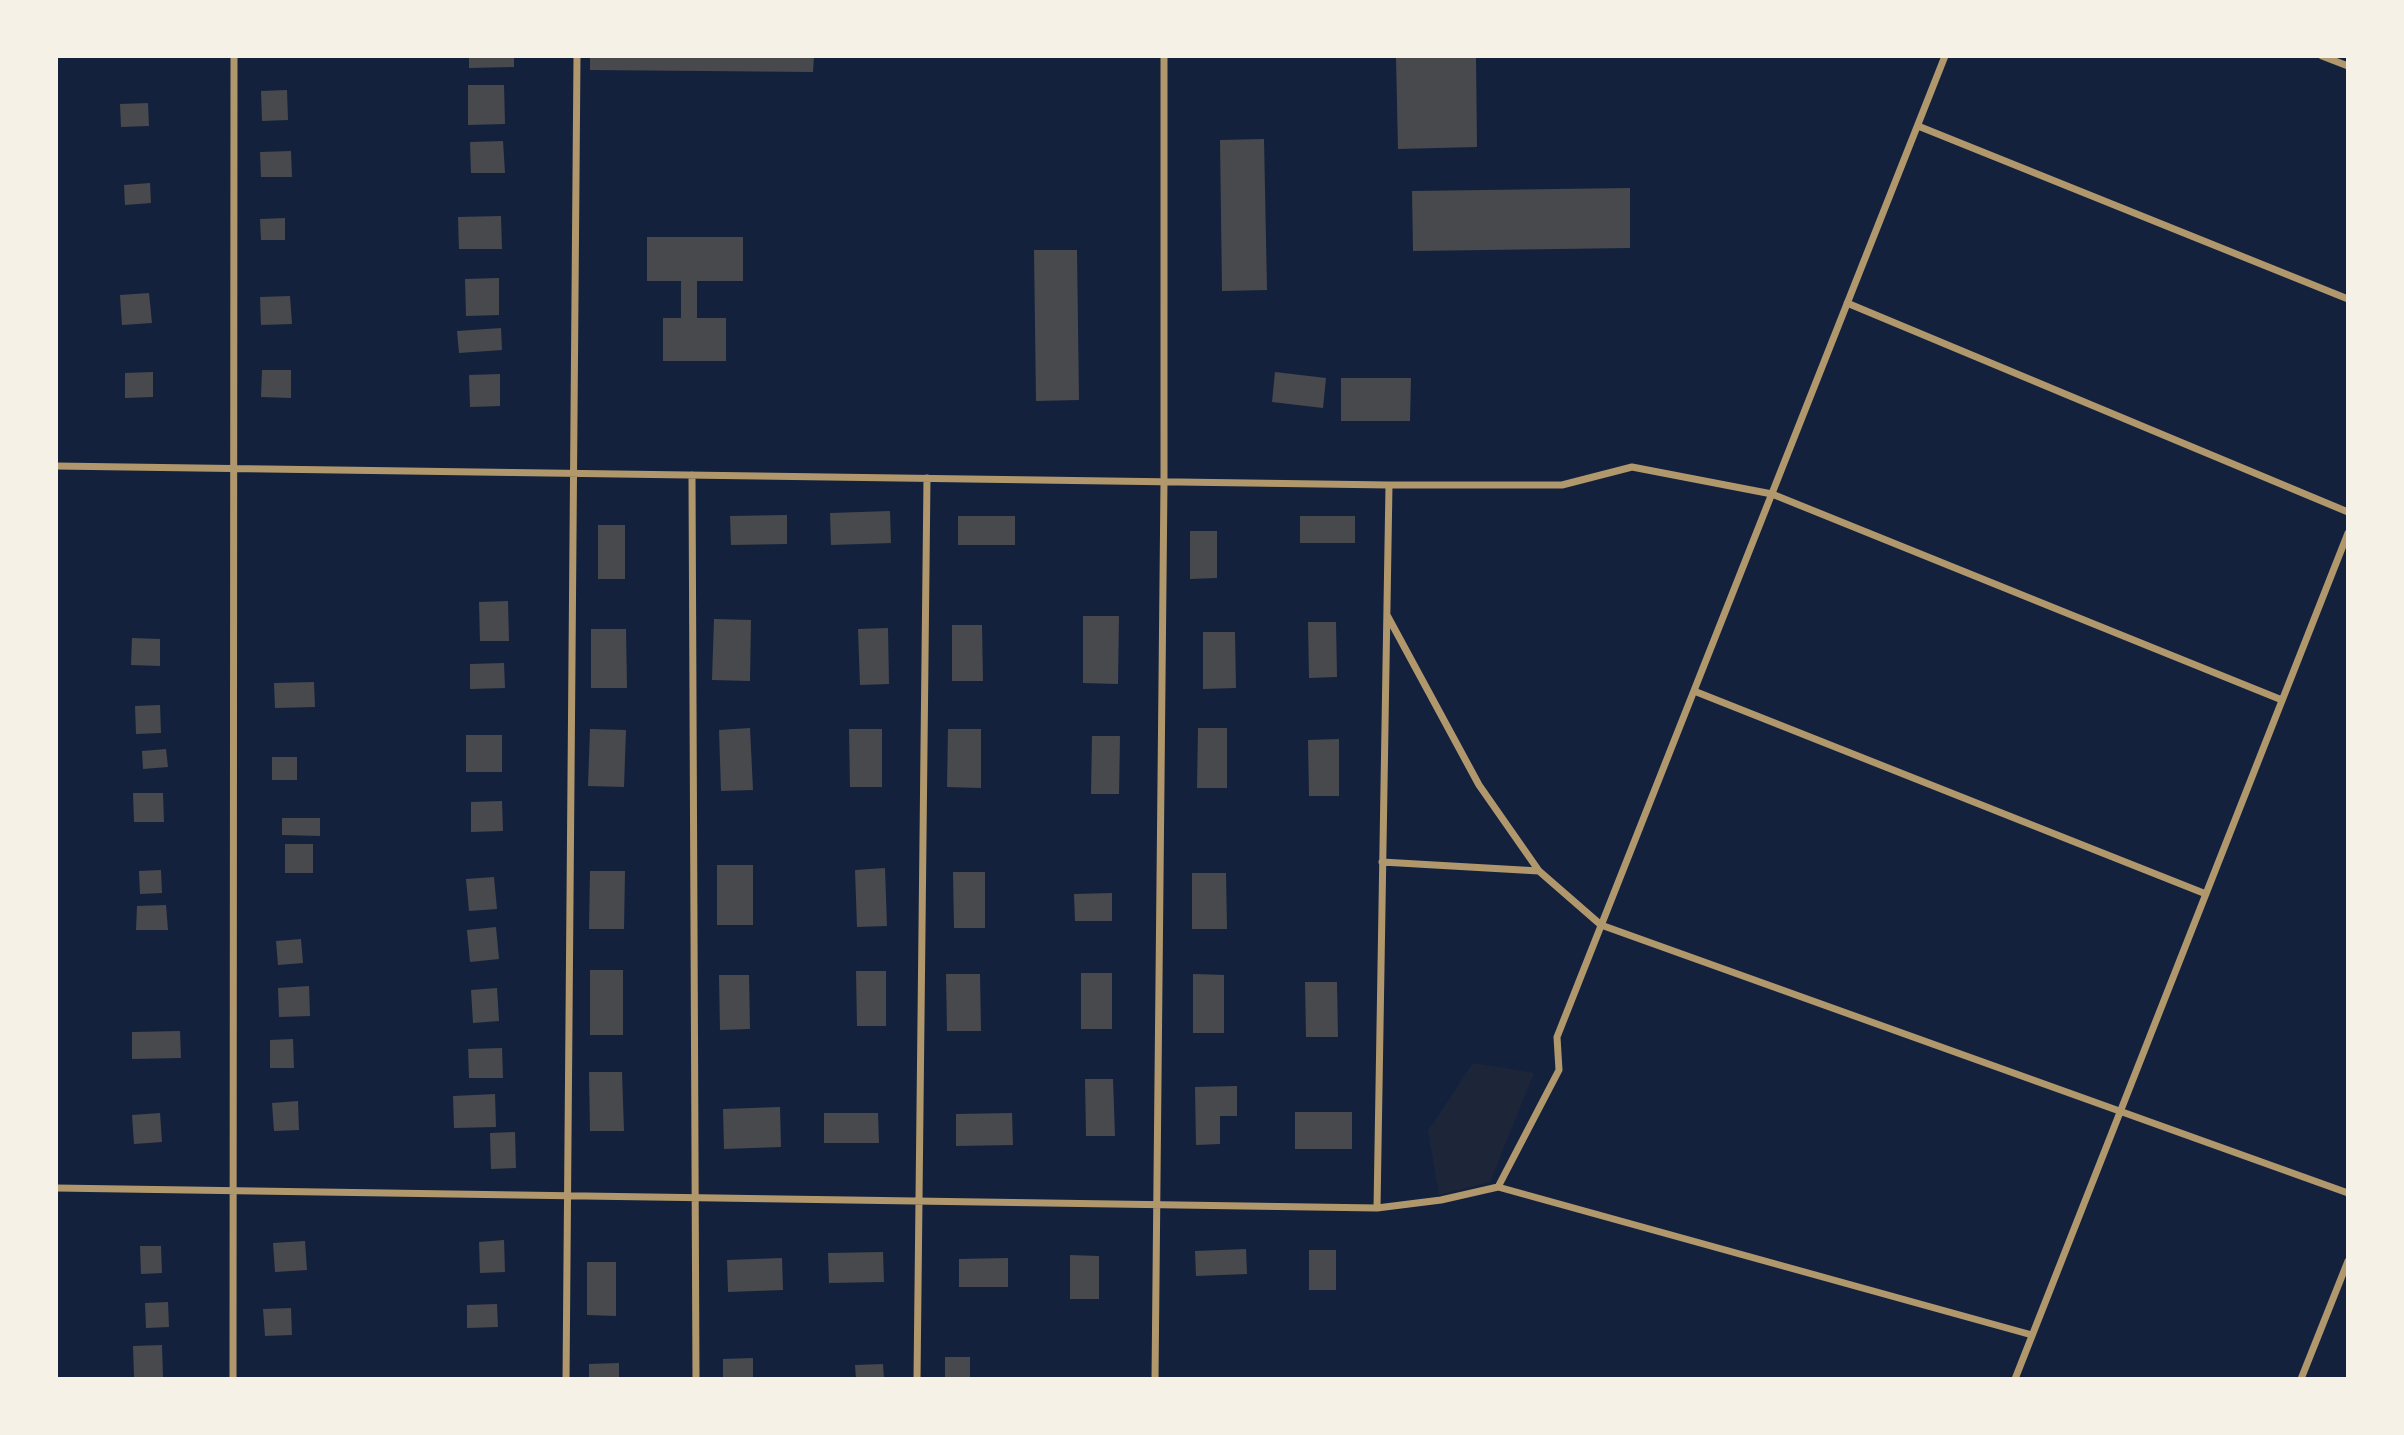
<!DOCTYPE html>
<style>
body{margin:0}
#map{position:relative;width:2404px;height:1435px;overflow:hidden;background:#14213d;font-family:Commissioner,sans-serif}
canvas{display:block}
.frame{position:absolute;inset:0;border:58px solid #f6f1e7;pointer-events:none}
</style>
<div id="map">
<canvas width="2404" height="1435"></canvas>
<div class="frame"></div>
</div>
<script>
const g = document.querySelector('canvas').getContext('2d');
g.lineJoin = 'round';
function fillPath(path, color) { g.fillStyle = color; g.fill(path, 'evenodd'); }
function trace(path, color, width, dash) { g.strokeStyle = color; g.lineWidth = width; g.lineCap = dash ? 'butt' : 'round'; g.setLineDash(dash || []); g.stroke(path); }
const green = new Path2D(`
 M 1473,1063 L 1534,1073 L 1490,1182 L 1439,1195 L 1428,1131 Z`);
const building = new Path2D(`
 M 469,56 L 514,56 L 514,67 L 469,68 Z
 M 590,56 L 814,56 L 813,72 L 590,70 Z
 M 1432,56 L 1476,56 L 1477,147 L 1398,149 L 1396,57 Z
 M 468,85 L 504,85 L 505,124 L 468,125 Z
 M 287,90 L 288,120 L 262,121 L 261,91 Z
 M 148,103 L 149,126 L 121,127 L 120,104 Z
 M 1264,139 L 1267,290 L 1222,291 L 1220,140 Z
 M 503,141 L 505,173 L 471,173 L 470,142 Z
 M 291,151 L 292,177 L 261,177 L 260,152 Z
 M 150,183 L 151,203 L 125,205 L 124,185 Z
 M 1630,188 L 1630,248 L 1413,251 L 1412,191 Z
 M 501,216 L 502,249 L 459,249 L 458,217 Z
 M 285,218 L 285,240 L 261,240 L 260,219 Z
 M 647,237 L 743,237 L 743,281 L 697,281 L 697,318 L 726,318 L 726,361 L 663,361 L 663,318 L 681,318 L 681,281 L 647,281 Z
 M 1034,250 L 1077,250 L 1079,400 L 1036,401 Z
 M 499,278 L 499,315 L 466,316 L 465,279 Z
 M 149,293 L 152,323 L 122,325 L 120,295 Z
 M 290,296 L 292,324 L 261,325 L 260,297 Z
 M 501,328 L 502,350 L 459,353 L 457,331 Z
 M 262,370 L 291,370 L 291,398 L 261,397 Z
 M 153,372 L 153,397 L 125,398 L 125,373 Z
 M 1275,372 L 1326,378 L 1323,408 L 1272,402 Z
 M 500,374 L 500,406 L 470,407 L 469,375 Z
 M 1341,378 L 1411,378 L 1410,421 L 1341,421 Z
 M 890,511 L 891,543 L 831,545 L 830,513 Z
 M 787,515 L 787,544 L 731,545 L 730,516 Z
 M 958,516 L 1015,516 L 1015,545 L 958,545 Z
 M 1300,516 L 1355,516 L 1355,543 L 1300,543 Z
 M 598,525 L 625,525 L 625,579 L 598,579 Z
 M 1190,531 L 1217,531 L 1217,578 L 1190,579 Z
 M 508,601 L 509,641 L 480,641 L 479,602 Z
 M 1083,616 L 1119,616 L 1118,684 L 1083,683 Z
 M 714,619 L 751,620 L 750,681 L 712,680 Z
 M 1308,622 L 1336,622 L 1337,677 L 1309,678 Z
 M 952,625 L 982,625 L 983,681 L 952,681 Z
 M 888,628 L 889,684 L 860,685 L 858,629 Z
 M 591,629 L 626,629 L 627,688 L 591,688 Z
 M 1203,632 L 1235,632 L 1236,688 L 1203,689 Z
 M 132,638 L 160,639 L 160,666 L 131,665 Z
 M 504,663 L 505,688 L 470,689 L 470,664 Z
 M 314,682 L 315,707 L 275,708 L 274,683 Z
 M 160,705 L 161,733 L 136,734 L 135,706 Z
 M 750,728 L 753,790 L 721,791 L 719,730 Z
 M 1198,728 L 1227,728 L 1227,788 L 1197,788 Z
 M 590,729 L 626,730 L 624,787 L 588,786 Z
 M 849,729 L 882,729 L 882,787 L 850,787 Z
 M 948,729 L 981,729 L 981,788 L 947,787 Z
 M 466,735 L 502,735 L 502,772 L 466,772 Z
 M 1092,736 L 1120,736 L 1119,794 L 1091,794 Z
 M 1339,739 L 1339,796 L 1309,796 L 1308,740 Z
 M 166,749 L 168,767 L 143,769 L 142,751 Z
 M 272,757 L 297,757 L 297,780 L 272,780 Z
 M 133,793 L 163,793 L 164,822 L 134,822 Z
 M 502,801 L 503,831 L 471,832 L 471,802 Z
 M 282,818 L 320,818 L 320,836 L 282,835 Z
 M 285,844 L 313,844 L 313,873 L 285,873 Z
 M 717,865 L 753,865 L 753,925 L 717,925 Z
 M 885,868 L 887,926 L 857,927 L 855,870 Z
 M 161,870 L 162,893 L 140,894 L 139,871 Z
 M 590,871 L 625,871 L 624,929 L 589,929 Z
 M 953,872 L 985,872 L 985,928 L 954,928 Z
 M 1192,873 L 1226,873 L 1227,929 L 1192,929 Z
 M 494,877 L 497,909 L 469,911 L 466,879 Z
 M 1112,893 L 1112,921 L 1075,921 L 1074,894 Z
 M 166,905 L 168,930 L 136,930 L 137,906 Z
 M 496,927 L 499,959 L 470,962 L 467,930 Z
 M 301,939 L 303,963 L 278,965 L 276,941 Z
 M 590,970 L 623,970 L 623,1035 L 590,1035 Z
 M 856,971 L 886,971 L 886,1026 L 857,1026 Z
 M 1081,973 L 1112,973 L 1112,1029 L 1081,1029 Z
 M 946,974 L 980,974 L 981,1031 L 947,1031 Z
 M 1193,974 L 1224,975 L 1224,1033 L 1193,1033 Z
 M 719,975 L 749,975 L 750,1029 L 720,1030 Z
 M 1305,982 L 1337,982 L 1338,1037 L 1306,1037 Z
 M 309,986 L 310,1016 L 279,1017 L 278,988 Z
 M 497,988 L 499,1021 L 473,1023 L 471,990 Z
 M 180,1031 L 181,1058 L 132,1059 L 132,1032 Z
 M 293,1039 L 294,1068 L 270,1068 L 270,1040 Z
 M 502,1048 L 503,1078 L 469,1078 L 468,1049 Z
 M 589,1072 L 622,1072 L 624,1131 L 590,1131 Z
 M 1085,1079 L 1113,1079 L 1115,1136 L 1086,1136 Z
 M 1237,1086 L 1237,1116 L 1220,1116 L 1220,1144 L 1196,1145 L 1195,1087 Z
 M 495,1094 L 496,1127 L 454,1128 L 453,1096 Z
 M 298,1101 L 299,1130 L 274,1131 L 272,1103 Z
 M 780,1107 L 781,1147 L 724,1149 L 723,1109 Z
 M 1295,1112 L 1352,1112 L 1352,1149 L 1295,1149 Z
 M 160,1113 L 162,1142 L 134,1144 L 132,1115 Z
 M 824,1113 L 878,1113 L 879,1143 L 824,1143 Z
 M 1012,1113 L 1013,1145 L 956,1146 L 956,1114 Z
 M 515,1132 L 516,1168 L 491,1169 L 490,1133 Z
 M 504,1240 L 505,1272 L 480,1273 L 479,1242 Z
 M 305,1241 L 307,1270 L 275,1272 L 273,1243 Z
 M 140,1246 L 161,1246 L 162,1273 L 141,1274 Z
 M 1246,1249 L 1247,1274 L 1196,1276 L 1195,1251 Z
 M 1309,1250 L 1336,1250 L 1336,1290 L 1309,1290 Z
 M 883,1252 L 884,1282 L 829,1283 L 828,1253 Z
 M 1070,1255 L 1099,1256 L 1099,1299 L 1070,1299 Z
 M 782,1258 L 783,1290 L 728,1292 L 727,1260 Z
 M 1008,1258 L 1008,1287 L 959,1287 L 959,1259 Z
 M 587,1262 L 616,1262 L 616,1316 L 587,1315 Z
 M 168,1302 L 169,1327 L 146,1328 L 145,1303 Z
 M 497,1304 L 498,1327 L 467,1328 L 467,1305 Z
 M 291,1308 L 292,1335 L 265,1336 L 263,1309 Z
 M 162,1345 L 163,1377 L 134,1377 L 133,1346 Z
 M 945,1357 L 970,1357 L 970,1379 L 945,1379 Z
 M 753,1358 L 753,1379 L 723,1379 L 723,1359 Z
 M 619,1363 L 619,1379 L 589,1379 L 589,1364 Z
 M 883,1364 L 884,1379 L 856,1379 L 855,1365 Z`);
const minor = new Path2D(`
 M 2322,56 L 2348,66
 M 1918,126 L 2348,299
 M 1847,303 L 2348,512
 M 56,466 L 1389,485 L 1562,485 L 1632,467 L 1772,494 L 2282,700
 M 692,475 L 696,1379
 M 1387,615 L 1479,785 L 1539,871 L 1601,925 L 2348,1193
 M 1694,691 L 2206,894
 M 1382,862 L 1539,871
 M 1498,1187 L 1559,1070 L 1557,1037 L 1945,56
 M 1498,1187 L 2032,1335
 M 56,1188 L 1377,1208 L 1441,1200 L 1498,1187
 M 1377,1208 L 1389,485
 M 233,1379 L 234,56
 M 566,1379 L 577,56
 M 917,1379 L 927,478
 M 1155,1379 L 1164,482 L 1164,56
 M 2015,1379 L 2348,533
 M 2301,1379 L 2348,1261`);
fillPath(green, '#1d2539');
fillPath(building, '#48494c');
trace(minor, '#b1986c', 7);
</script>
